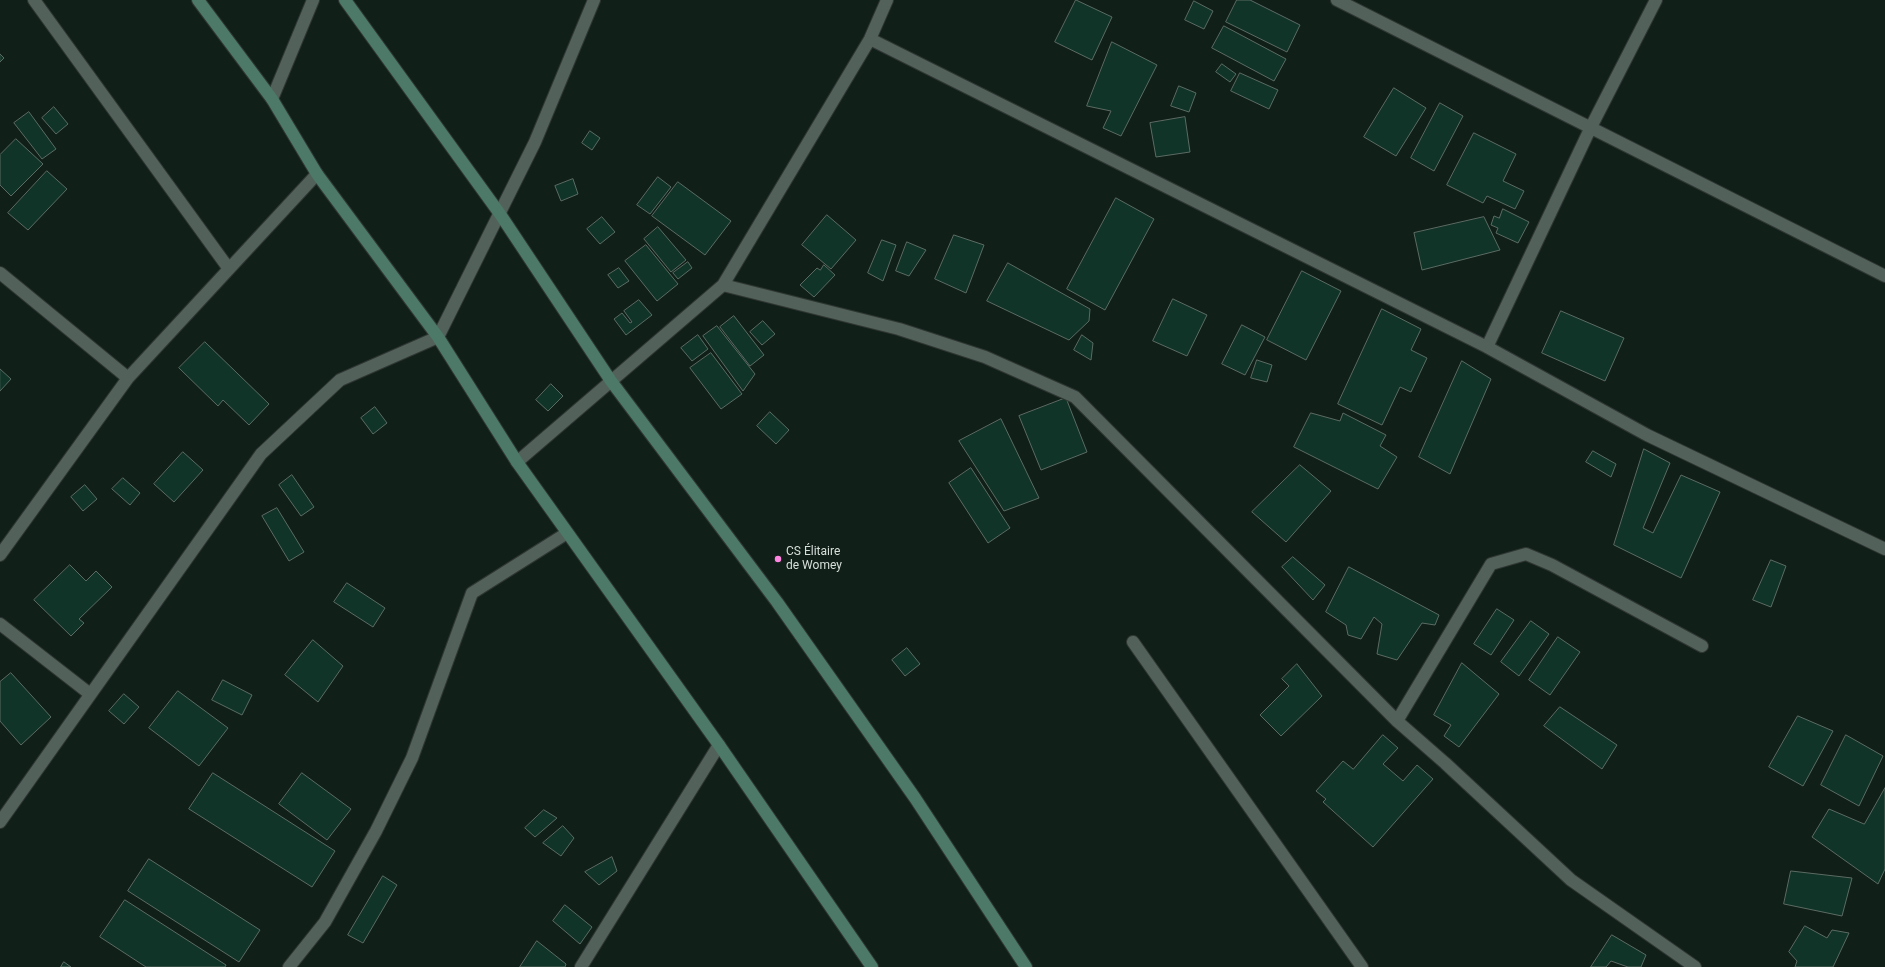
<!DOCTYPE html>
<meta charset="utf-8">
<style>
body{margin:0}
canvas{display:block;background:#111f19}
</style>
<canvas width="1885" height="967"></canvas>
<script>
const g = document.querySelector('canvas').getContext('2d');
g.lineJoin = 'round';
function fillPath(path, color) { g.fillStyle = color; g.fill(path, 'evenodd'); }
function trace(path, color, width, dash) { g.strokeStyle = color; g.lineWidth = width; g.lineCap = dash ? 'butt' : 'round'; g.setLineDash(dash || []); g.stroke(path); }
function write(font, color, halo, rows, align = 'center') {
  g.font = font + ' Roboto,sans-serif'; g.lineWidth = 3.5; g.setLineDash([]); g.textBaseline = 'middle'; g.strokeStyle = halo; g.fillStyle = color; for (const [text, x, y, turn = 0] of rows) {
    g.save(); g.translate(x, y); g.rotate((+turn || 0) * Math.PI / 180); g.textAlign = isNaN(turn) ? turn : align; if (halo) g.strokeText(text, 0, 0); g.fillText(text, 0, 0); g.restore();
  }
}
const building = new Path2D(`
 M 1076,0 L 1112,17 L 1092,60 L 1055,42 Z
 M 1237,0 L 1250,0 L 1300,25 L 1287,52 L 1226,22 Z
 M 1194,1 L 1213,11 L 1204,29 L 1185,20 Z
 M 1224,26 L 1286,59 L 1274,81 L 1212,48 Z
 M 1112,42 L 1157,65 L 1121,136 L 1103,128 L 1111,111 L 1087,106 Z
 M 0,54 L 4,58 L 0,62 Z
 M 1222,64 L 1236,74 L 1230,82 L 1216,72 Z
 M 1240,73 L 1278,90 L 1269,109 L 1231,91 Z
 M 1179,86 L 1196,93 L 1189,112 L 1171,106 Z
 M 1394,88 L 1426,108 L 1396,156 L 1364,137 Z
 M 1440,103 L 1463,116 L 1434,171 L 1411,158 Z
 M 54,107 L 68,124 L 56,134 L 42,118 Z
 M 29,112 L 56,149 L 42,159 L 14,123 Z
 M 1185,117 L 1190,152 L 1156,157 L 1150,123 Z
 M 590,131 L 600,138 L 592,150 L 582,143 Z
 M 1474,133 L 1516,154 L 1503,181 L 1524,191 L 1515,209 L 1487,196 L 1483,203 L 1447,185 Z
 M 16,139 L 43,164 L 11,196 L 0,185 L 0,155 Z
 M 47,171 L 67,189 L 28,230 L 8,213 Z
 M 658,177 L 671,187 L 650,214 L 637,205 Z
 M 573,179 L 578,194 L 561,201 L 555,186 Z
 M 678,182 L 731,221 L 705,255 L 652,216 Z
 M 1116,198 L 1154,219 L 1105,310 L 1067,289 Z
 M 1503,209 L 1529,222 L 1518,243 L 1496,233 L 1498,228 L 1491,225 L 1494,216 L 1499,218 Z
 M 827,215 L 856,240 L 831,269 L 802,245 Z
 M 602,217 L 615,232 L 600,244 L 587,229 Z
 M 1484,217 L 1500,250 L 1422,270 L 1414,233 Z
 M 658,227 L 686,260 L 671,272 L 644,239 Z
 M 954,235 L 984,245 L 966,293 L 935,279 Z
 M 882,240 L 896,245 L 883,281 L 868,273 Z
 M 907,242 L 926,250 L 909,276 L 896,271 Z
 M 646,245 L 678,284 L 657,301 L 625,261 Z
 M 688,262 L 692,268 L 678,279 L 673,273 Z
 M 1008,263 L 1090,309 L 1089,321 L 1069,340 L 987,301 Z
 M 824,265 L 835,275 L 814,297 L 800,285 L 817,268 L 820,270 Z
 M 619,268 L 629,281 L 618,288 L 608,275 Z
 M 1302,271 L 1341,291 L 1306,360 L 1267,340 Z
 M 1173,299 L 1207,315 L 1187,356 L 1153,341 Z
 M 639,300 L 652,315 L 626,335 L 614,319 L 622,313 L 630,323 L 632,322 L 624,311 Z
 M 1382,309 L 1421,329 L 1411,350 L 1427,358 L 1411,392 L 1400,387 L 1382,425 L 1338,404 Z
 M 1561,311 L 1624,338 L 1605,381 L 1542,353 Z
 M 734,316 L 764,355 L 750,366 L 720,327 Z
 M 763,321 L 775,334 L 762,345 L 750,332 Z
 M 1242,325 L 1265,337 L 1245,375 L 1222,364 Z
 M 717,326 L 755,374 L 743,391 L 703,336 Z
 M 698,335 L 708,349 L 692,361 L 681,348 Z
 M 1082,335 L 1093,343 L 1091,360 L 1074,350 Z
 M 205,342 L 269,404 L 249,425 L 223,400 L 218,406 L 179,368 Z
 M 711,353 L 742,394 L 721,409 L 690,368 Z
 M 1257,360 L 1272,365 L 1267,382 L 1251,378 Z
 M 1462,361 L 1491,379 L 1450,474 L 1419,457 Z
 M 0,369 L 11,379 L 0,391 Z
 M 551,384 L 563,396 L 548,411 L 536,400 Z
 M 1066,398 L 1087,452 L 1041,470 L 1019,416 Z
 M 375,407 L 387,423 L 373,434 L 361,418 Z
 M 770,412 L 789,430 L 776,444 L 757,426 Z
 M 1311,413 L 1340,421 L 1343,413 L 1386,435 L 1380,446 L 1397,457 L 1378,489 L 1294,447 Z
 M 1001,419 L 1039,498 L 1004,511 L 959,441 Z
 M 1644,449 L 1670,463 L 1643,528 L 1653,533 L 1681,475 L 1720,492 L 1681,578 L 1614,545 Z
 M 1593,451 L 1616,464 L 1611,477 L 1586,462 Z
 M 183,452 L 203,470 L 174,502 L 154,484 Z
 M 1300,465 L 1331,491 L 1286,542 L 1252,512 Z
 M 971,468 L 1010,528 L 988,543 L 949,483 Z
 M 292,475 L 314,507 L 301,516 L 279,485 Z
 M 123,478 L 140,493 L 130,505 L 112,489 Z
 M 85,485 L 97,499 L 83,511 L 71,497 Z
 M 277,508 L 304,552 L 289,561 L 262,516 Z
 M 1293,557 L 1325,585 L 1313,600 L 1282,567 Z
 M 1771,560 L 1786,566 L 1771,607 L 1753,600 Z
 M 70,565 L 86,581 L 96,571 L 112,587 L 79,619 L 84,623 L 71,636 L 34,600 Z
 M 1349,567 L 1439,615 L 1435,625 L 1422,623 L 1397,660 L 1377,654 L 1382,624 L 1374,617 L 1361,639 L 1348,635 L 1346,625 L 1326,612 Z
 M 347,583 L 385,608 L 373,627 L 334,602 Z
 M 1497,609 L 1514,620 L 1491,655 L 1474,644 Z
 M 1531,621 L 1549,634 L 1519,676 L 1501,662 Z
 M 1558,637 L 1580,652 L 1550,695 L 1529,680 Z
 M 313,640 L 343,666 L 318,702 L 285,675 Z
 M 907,648 L 920,664 L 905,676 L 892,660 Z
 M 1462,663 L 1499,694 L 1459,747 L 1444,736 L 1451,725 L 1434,715 Z
 M 1297,664 L 1322,696 L 1281,736 L 1260,715 L 1289,686 L 1282,679 Z
 M 11,673 L 51,717 L 21,745 L 0,721 L 0,682 Z
 M 223,680 L 252,695 L 242,715 L 212,700 Z
 M 178,691 L 228,728 L 199,766 L 149,728 Z
 M 124,694 L 139,707 L 124,724 L 109,711 Z
 M 1560,707 L 1617,745 L 1602,769 L 1544,726 Z
 M 1798,716 L 1833,731 L 1803,786 L 1769,767 Z
 M 1383,735 L 1398,748 L 1383,764 L 1403,781 L 1417,765 L 1433,779 L 1373,847 L 1323,802 L 1326,799 L 1316,791 L 1343,761 L 1353,769 Z
 M 1846,735 L 1883,756 L 1859,806 L 1821,785 Z
 M 213,773 L 335,851 L 312,887 L 189,809 Z
 M 302,773 L 351,809 L 327,840 L 279,804 Z
 M 1885,788 L 1885,869 L 1878,884 L 1812,837 L 1829,809 L 1864,824 Z
 M 544,810 L 557,818 L 535,837 L 525,828 Z
 M 563,826 L 574,838 L 561,856 L 543,843 Z
 M 612,857 L 617,871 L 599,885 L 585,872 Z
 M 149,859 L 260,930 L 239,962 L 128,891 Z
 M 1791,871 L 1852,878 L 1842,916 L 1784,904 Z
 M 383,876 L 397,885 L 363,943 L 348,935 Z
 M 125,900 L 226,965 L 225,967 L 146,967 L 100,937 Z
 M 565,905 L 592,927 L 580,944 L 553,921 Z
 M 1805,926 L 1827,938 L 1832,930 L 1849,933 L 1833,967 L 1795,967 L 1797,961 L 1789,952 Z
 M 1612,935 L 1646,955 L 1641,967 L 1628,967 L 1611,961 L 1606,967 L 1591,967 Z
 M 537,941 L 566,964 L 565,967 L 520,967 Z
 M 64,962 L 71,967 L 61,967 Z`);
const street = new Path2D(`
 M 34,0 L 229,269
 M 1337,0 L 1885,276
 M 870,39 L 1487,347 L 1647,435 L 1885,549
 M 272,99 L 313,0
 M 0,273 L 128,378
 M 723,285 L 899,329 L 985,357 L 1075,397 L 1397,721 L 1445,763 L 1571,880 L 1695,967
 M 1487,347 L 1591,127 L 1656,0
 M 517,462 L 723,285 L 870,39 L 887,0
 M 0,555 L 128,378 L 317,174
 M 0,624 L 90,694
 M 1133,642 L 1362,967
 M 1397,721 L 1491,564 L 1526,554 L 1552,565 L 1702,646
 M 0,822 L 261,454 L 340,380 L 438,337 L 535,142 L 594,0
 M 289,967 L 325,922 L 376,831 L 412,758 L 472,593 L 567,533
 M 581,967 L 719,745`);
const secondary = new Path2D(`
 M 198,0 L 272,99 L 317,174 L 438,337 L 517,462 L 719,745 L 872,967
 M 345,0 L 500,214 L 611,381 L 777,602 L 915,798 L 1026,967`);
const markers = [
 [778,559,4,"#fe85e0"]
];
const poiNames = [
 ["CS Élitaire",786,552],
 ["de Womey",786,566]
];
fillPath(building, '#103427');
trace(building, '#5b6b64', 1);
trace(street, '#303734', 14);
trace(secondary, '#303734', 14);
trace(street, '#52625b', 12);
trace(secondary, '#4c7968', 12);
for (const [x, y, r, color] of markers) { const dot = new Path2D(); dot.arc(x, y, r, 0, 2 * Math.PI); g.fillStyle = color; g.fill(dot); trace(dot, '#111f19', 1.5); }
write('12px', '#d7dfdb', '#111f19', poiNames, 'left');
</script>
